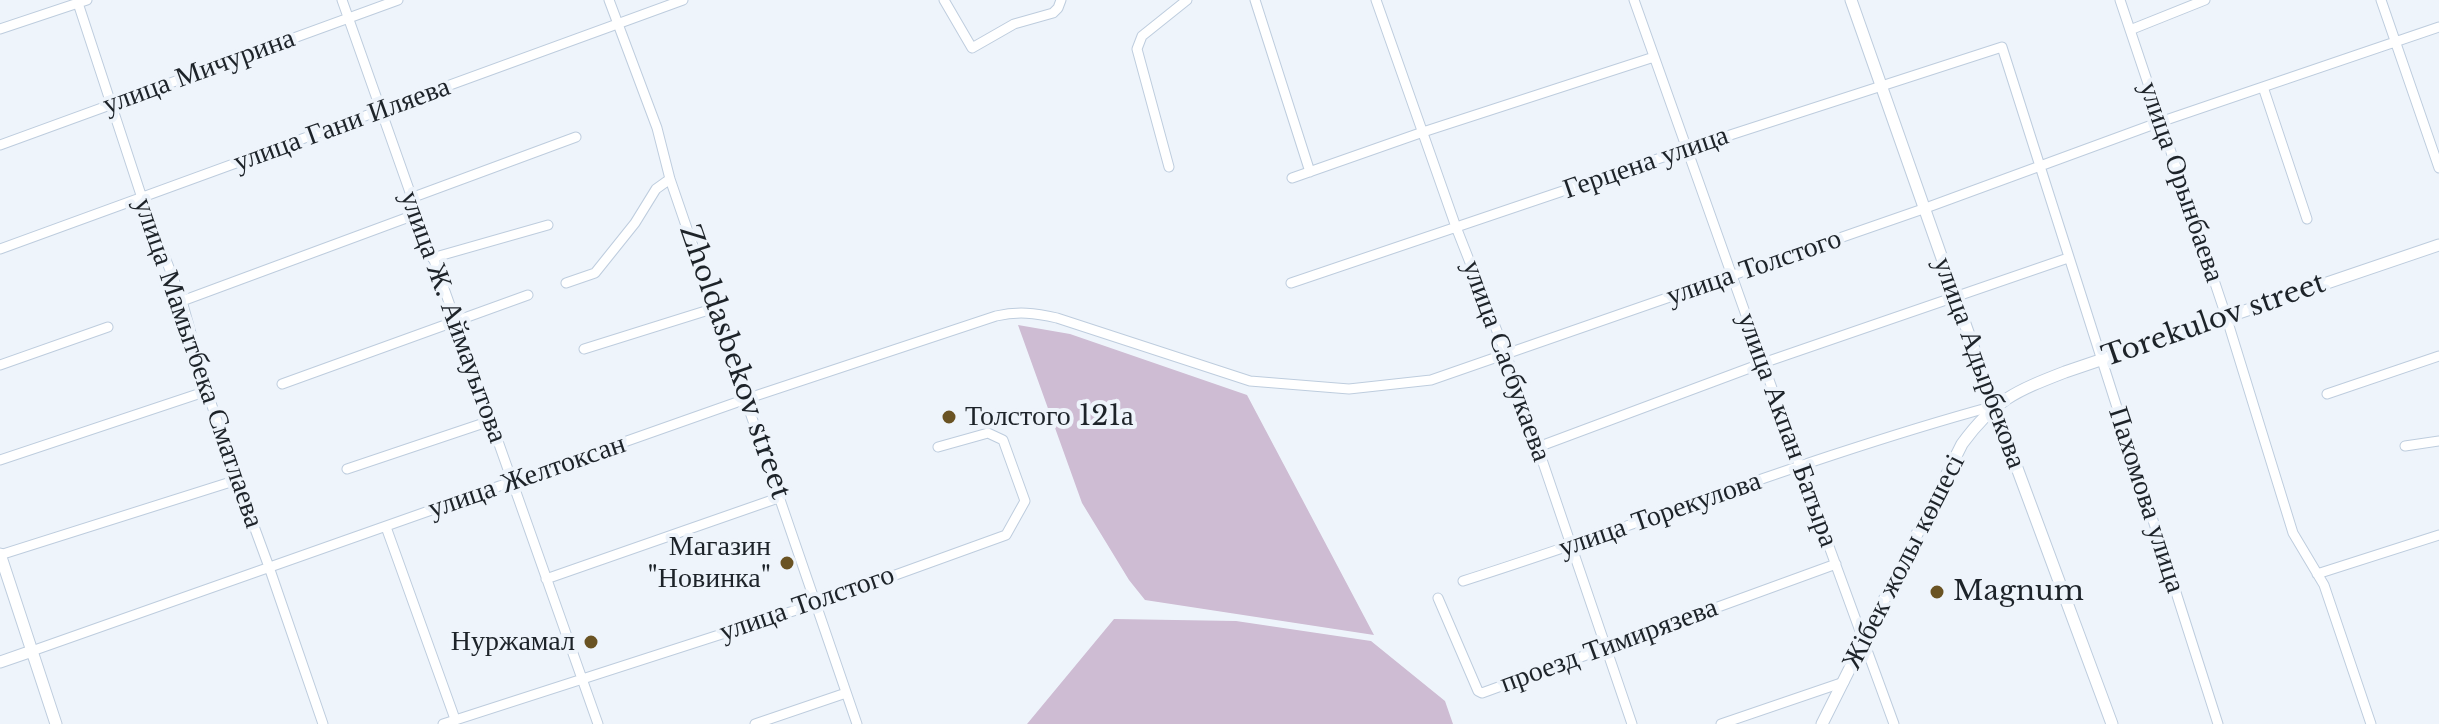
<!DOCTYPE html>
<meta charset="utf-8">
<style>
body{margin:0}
canvas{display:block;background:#eef4fb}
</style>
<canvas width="2439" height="724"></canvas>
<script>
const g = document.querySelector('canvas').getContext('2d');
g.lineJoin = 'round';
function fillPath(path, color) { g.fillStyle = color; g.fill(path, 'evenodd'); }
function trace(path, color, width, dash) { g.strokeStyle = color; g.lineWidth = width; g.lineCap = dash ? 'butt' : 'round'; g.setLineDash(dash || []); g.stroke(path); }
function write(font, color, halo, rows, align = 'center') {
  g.font = font + ' "Libre Baskerville",serif'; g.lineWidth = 8; g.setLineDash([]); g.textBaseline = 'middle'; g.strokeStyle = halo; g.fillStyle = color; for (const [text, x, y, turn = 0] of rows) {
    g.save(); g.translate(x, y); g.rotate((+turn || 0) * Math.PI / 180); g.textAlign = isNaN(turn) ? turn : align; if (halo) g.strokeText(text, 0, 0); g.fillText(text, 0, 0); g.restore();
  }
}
const green = new Path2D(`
 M 1018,325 L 1070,334 L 1247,395 L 1374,635 L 1145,600 L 1129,580 L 1082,503 Z
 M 1114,619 L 1236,621 L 1371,641 L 1445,701 L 1453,724 L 1027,724 Z`);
const minor = new Path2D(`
 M 77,0 L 142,198 L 182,301 L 207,391 L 237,480 L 269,567 L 323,724
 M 342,0 L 598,724
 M 609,0 L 657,128 L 670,179 L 857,724
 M 944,0 L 972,48 L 1014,24 L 1053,13 L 1058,8 L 1061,0
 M 1255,0 L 1310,172
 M 1376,0 L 1456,227 L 1506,354 L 1632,724
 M 1634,0 L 1800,467 L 1894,724
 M 2120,0 L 2226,316 L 2293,533 L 2324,585 L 2371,724
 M 2381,0 L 2439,168
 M 0,29 L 87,0
 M 2130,30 L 2205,0
 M 2263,87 L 2307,219
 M 0,145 L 398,0
 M 1169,167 L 1137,49 L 1142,36 L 1187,0
 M 1292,178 L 1423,132 L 1654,57
 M 411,198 L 576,137
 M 0,249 L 683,0
 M 432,258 L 548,225
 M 566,283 L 595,273 L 635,223 L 656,189 L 670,179
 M 1291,283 L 1687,149 L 2002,47 L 2218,724
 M 182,301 L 417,214
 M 584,349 L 715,308
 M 0,365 L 108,327
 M 282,384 L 528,295
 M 2327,394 L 2439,356
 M 2405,446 L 2439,441
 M 1538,447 L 1763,363 L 2068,258
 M 0,460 L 207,391
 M 347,469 L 490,421
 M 386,527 L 455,719
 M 0,555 L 237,480
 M 2317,574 L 2439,535
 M 546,579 L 781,497
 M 1463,581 C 1640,525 1814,455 1994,406
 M 1438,598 L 1478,691 L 1482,693 L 1836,564
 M 32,651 L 746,399 L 996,316 C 1018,311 1035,313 1057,318 L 1250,381 L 1349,389 L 1431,380 L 1923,209 L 2160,122 L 2439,27
 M 443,724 L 818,603 L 1006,535 L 1025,501 L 1003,440 L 988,433 L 938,447
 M 755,724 L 846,693
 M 1721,724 L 1844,682`);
const major = new Path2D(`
 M 1851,0 L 1994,406 L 2112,724
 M 0,554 L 56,724
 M 0,662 L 32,651
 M 1822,724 L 1962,444 C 1994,400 2016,391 2065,372 L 2439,245`);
const markers = [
 [949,417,8,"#6a5323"],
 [787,563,8,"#6a5323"],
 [1937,592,8,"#6a5323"],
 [591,642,8,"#6a5323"]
];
const streetNames = [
 ["улица Мичурина",199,72,-20],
 ["улица Гани Иляева",342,125,-20],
 ["Герцена улица",1646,163,-19],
 ["улица Орынбаева",2181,182,71],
 ["улица Толстого",1754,268,-19],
 ["улица Ж. Аймауытова",453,317,70],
 ["Torekulov street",2214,321,-19],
 ["улица Сасбукаева",1506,361,70],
 ["Zholdasbekov street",734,362,71],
 ["улица Мамытбека Сматлаева",198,363,71],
 ["улица Адырбекова",1979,363,70],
 ["улица Акпан Батыра",1787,430,70],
 ["улица Желтоксан",527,477,-19],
 ["Пахомова улица",2146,500,72],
 ["улица Торекулова",1660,515,-19],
 ["Жібек жолы көшесі",1904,562,-63],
 ["улица Толстого",807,604,-19],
 ["проезд Тимирязева",1609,646,-20]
];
const poiNames = [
 ["Толстого 121а",965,417],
 ["Магазин",771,547,"right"],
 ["\"Новинка\"",771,579,"right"],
 ["Magnum",1953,592],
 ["Нуржамал",575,642,"right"]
];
fillPath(green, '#cebcd3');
trace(minor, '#becdde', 11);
trace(major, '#becdde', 13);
trace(minor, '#fff', 9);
trace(major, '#fff', 11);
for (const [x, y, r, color] of markers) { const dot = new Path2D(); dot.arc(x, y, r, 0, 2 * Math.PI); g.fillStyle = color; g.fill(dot); trace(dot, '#eef4fb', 3); }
write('28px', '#1d2329', '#eef4fb', streetNames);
write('28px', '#1d2329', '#eef4fb', poiNames, 'left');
</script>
